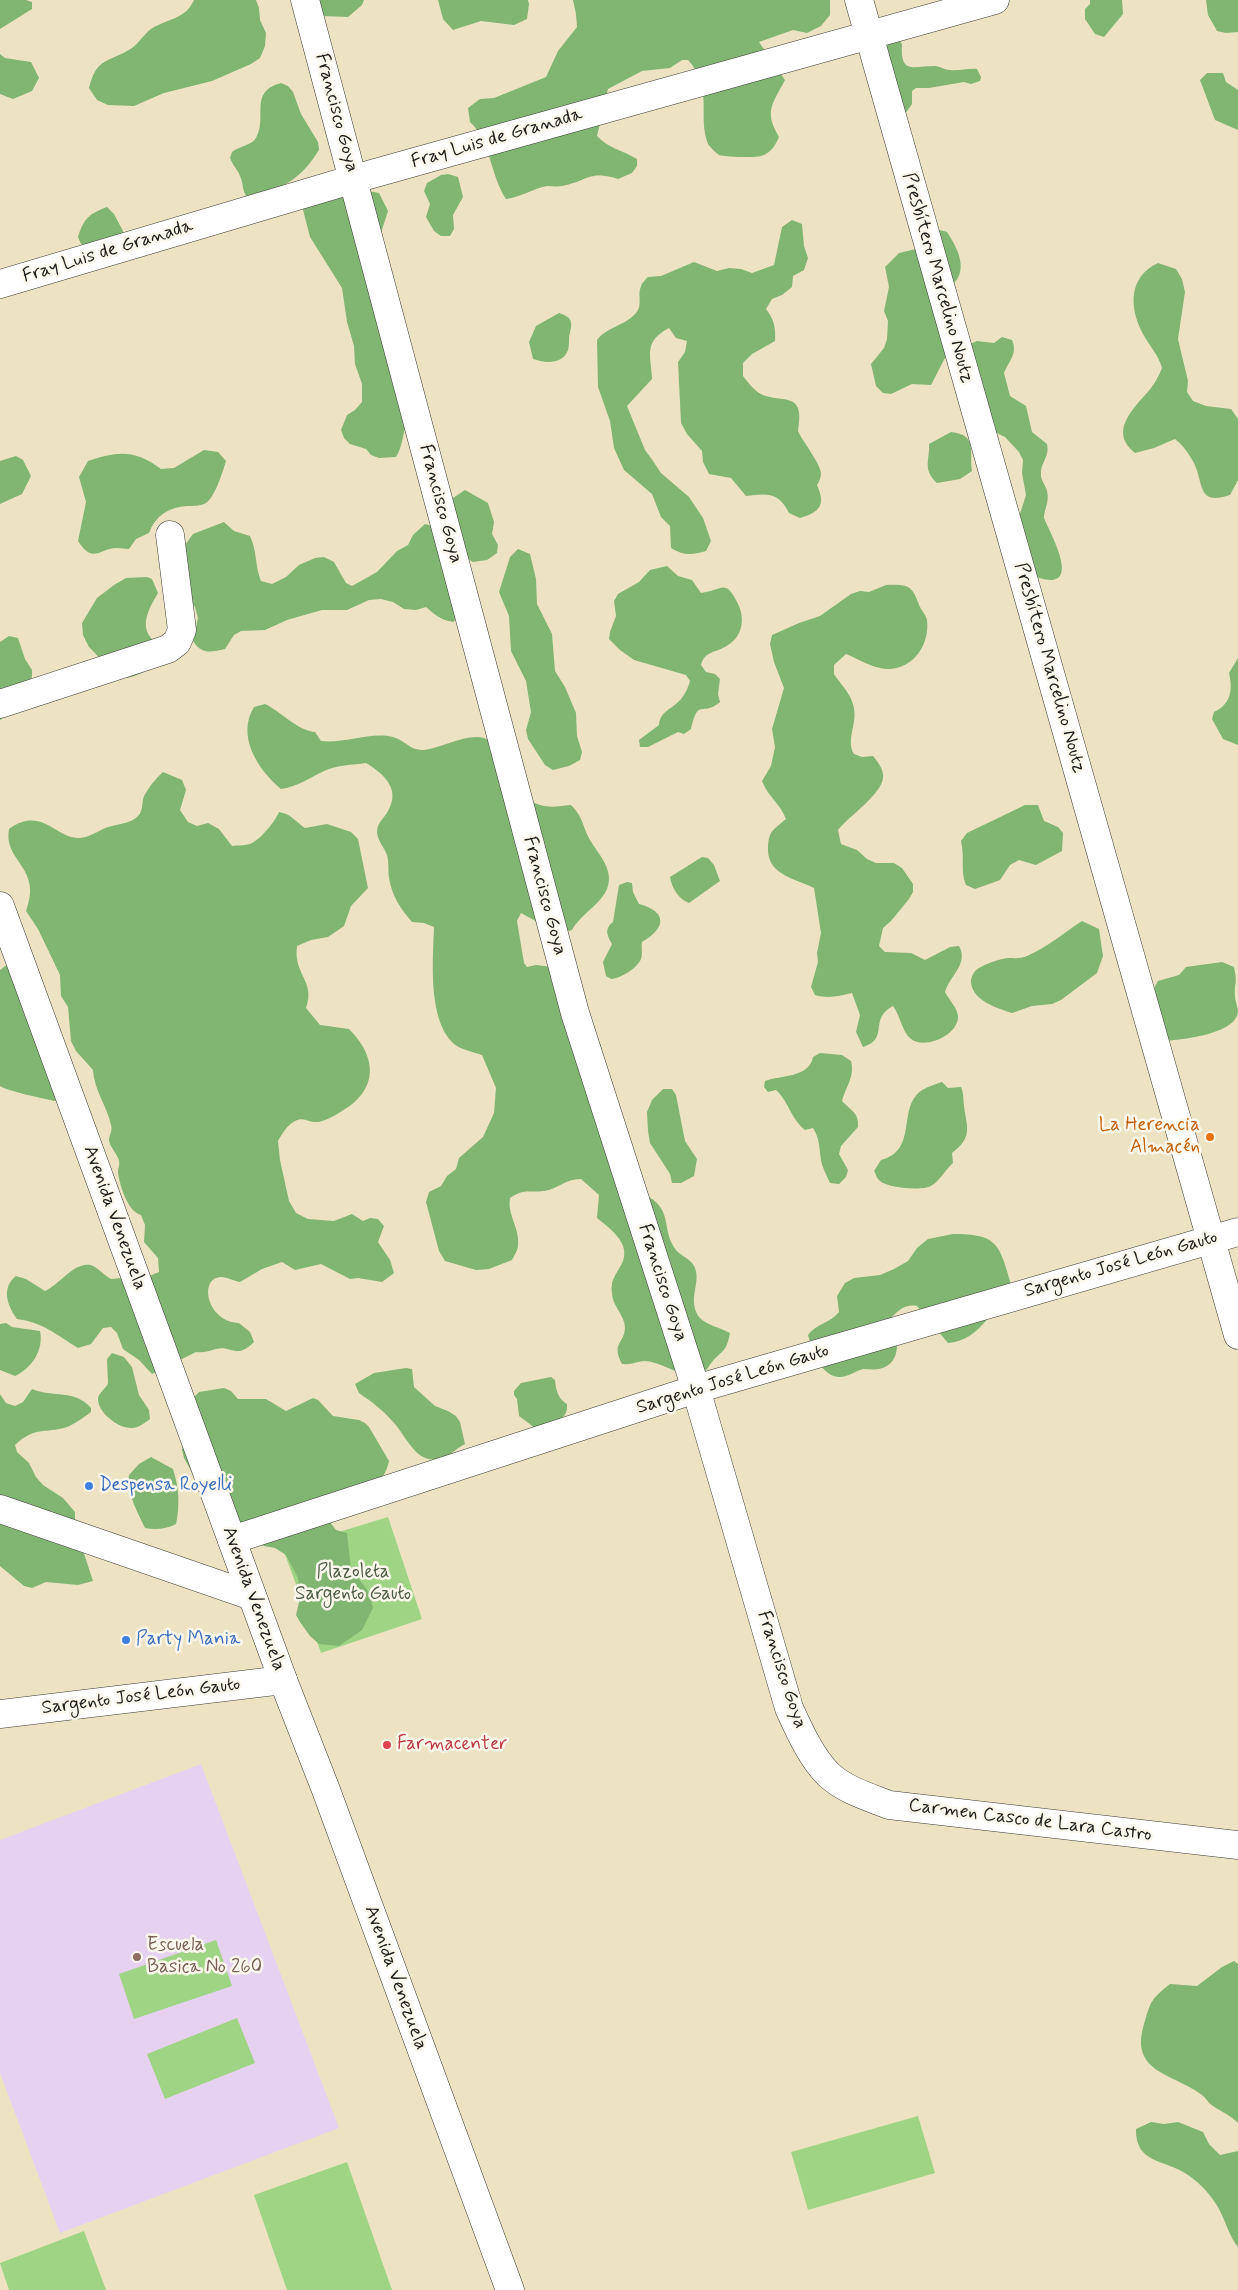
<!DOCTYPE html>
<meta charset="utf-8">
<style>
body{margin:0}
canvas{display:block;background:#ede3c2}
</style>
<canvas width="1238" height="2290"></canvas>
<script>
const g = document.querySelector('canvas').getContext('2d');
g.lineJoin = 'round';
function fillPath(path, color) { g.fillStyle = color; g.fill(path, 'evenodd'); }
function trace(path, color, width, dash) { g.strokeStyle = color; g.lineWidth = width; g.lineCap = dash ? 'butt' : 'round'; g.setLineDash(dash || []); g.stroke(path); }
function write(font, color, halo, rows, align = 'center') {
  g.font = font + ' Mynerve,sans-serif'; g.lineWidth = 5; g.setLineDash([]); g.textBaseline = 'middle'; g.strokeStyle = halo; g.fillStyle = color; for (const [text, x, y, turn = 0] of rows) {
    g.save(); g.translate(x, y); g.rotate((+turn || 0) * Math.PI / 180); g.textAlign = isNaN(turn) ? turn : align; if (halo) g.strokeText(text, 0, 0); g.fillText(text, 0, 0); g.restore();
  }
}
const built = new Path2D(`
 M 201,1764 L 339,2128 L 60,2233 L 0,2073 L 0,1840 Z`);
const green = new Path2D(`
 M 388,1517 L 422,1619 L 321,1653 L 283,1549 Z
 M 216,1940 L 232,1986 L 134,2019 L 119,1974 Z
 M 237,2018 L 255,2063 L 165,2099 L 147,2054 Z
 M 918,2116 L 935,2173 L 808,2210 L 791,2152 Z
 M 347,2162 L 392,2290 L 287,2290 L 254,2195 Z
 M 84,2231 L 106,2290 L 9,2290 L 0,2263 Z`);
const forest = new Path2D(`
 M 0,0 L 26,0 L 32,2 L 32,9 L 0,29 Z
 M 194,0 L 256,0 L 259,8 L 260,20 L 266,33 L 265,46 L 260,58 L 251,64 L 212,81 L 164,93 L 134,106 L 108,105 L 97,100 L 89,88 C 97,56 109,63 132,48 C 139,43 144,34 151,29 C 168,18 185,20 194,0 Z
 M 312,0 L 364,0 L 362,5 L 348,17 L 322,16 Z
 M 438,0 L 528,0 L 529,4 L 527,19 L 514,25 L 481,21 L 453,30 L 443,19 Z
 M 573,0 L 830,0 L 830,15 L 821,26 L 807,33 L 793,30 L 759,42 L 785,80 C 772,105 764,111 779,137 C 775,146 771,153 761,156 C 756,158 725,157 719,155 C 716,153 710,147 708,144 C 697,115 714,88 688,60 L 682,60 L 670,68 L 642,71 L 608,89 L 597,136 C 608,148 622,150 637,159 L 637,166 L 632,173 L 618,179 C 588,170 589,181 562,186 C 557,187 552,186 547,186 C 532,189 521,197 506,199 C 490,175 491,141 470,122 L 468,108 L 480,99 L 494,98 L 546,77 L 558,51 L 577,27 L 576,14 Z
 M 1090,0 L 1122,0 L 1123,14 L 1104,37 L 1095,34 L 1085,19 L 1085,9 L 1090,4 Z
 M 1206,0 L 1238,0 L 1238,32 L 1226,33 L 1217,31 L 1208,15 Z
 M 899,40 L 902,44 C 900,75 913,66 935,66 C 940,66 944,70 950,70 C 959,71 969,68 977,69 L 981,77 L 980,81 L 971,84 L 964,82 L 929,88 L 916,88 L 912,91 L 912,104 L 905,114 L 878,47 Z
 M 0,54 L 5,58 L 31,62 L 39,78 L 32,91 L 13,99 L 0,94 Z
 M 1207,73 L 1223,73 L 1226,82 L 1238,90 L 1238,130 L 1215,120 L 1200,80 Z
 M 281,83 L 288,86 L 293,92 L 301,114 L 318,142 L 319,150 C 298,183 284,186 248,199 C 241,189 244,184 240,176 C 238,170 233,166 230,158 L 232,152 C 239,146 251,146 256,138 C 268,117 248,92 281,83 Z
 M 448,174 L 458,177 L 463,197 L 453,215 L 454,229 L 450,236 L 441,236 L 434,231 L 426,217 L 430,204 L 424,191 L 427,183 L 441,175 Z
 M 369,191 L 379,193 L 388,211 L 378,242 L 371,303 L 407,423 C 402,435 403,446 396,457 L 379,458 L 371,455 L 366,449 L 350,444 L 344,438 L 341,430 L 347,415 L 355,410 L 362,402 L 362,384 L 355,364 L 354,346 L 347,322 L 342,288 L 310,237 L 302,206 Z
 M 107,207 L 114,214 L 123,231 L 122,237 L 86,247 L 81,244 L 78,237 C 84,218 89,214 107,207 Z
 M 792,220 L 802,224 L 804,246 L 808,258 L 804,270 L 793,276 L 792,287 L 782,295 L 772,299 L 766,309 C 774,319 776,328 775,341 L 752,354 L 743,363 L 743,376 C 747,381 753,389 759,393 C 780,405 806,388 798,431 C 803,442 821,464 821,474 C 821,477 819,482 817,485 C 826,505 820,512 800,518 L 789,513 C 779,492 767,493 746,496 L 731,478 L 709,474 L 703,462 L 702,451 L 687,434 L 681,423 L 678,362 L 685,352 L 687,341 L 676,338 L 669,328 C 643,342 651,354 652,379 L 627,406 L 645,450 L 653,461 L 661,473 L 689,497 L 703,518 L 711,541 L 706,551 C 692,555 684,556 671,548 L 670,526 L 661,517 L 652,494 L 624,470 L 614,448 L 610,421 L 598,387 L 597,340 C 608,326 625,326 636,313 C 643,305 637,295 641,286 C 642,283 646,279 648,277 L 661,276 L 694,262 L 717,271 L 729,268 L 741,269 L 752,273 L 774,265 L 782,227 Z
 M 940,230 L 947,232 C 957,247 969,270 953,284 L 946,356 L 931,385 L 912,384 L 891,394 L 883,393 L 876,386 L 871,364 L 884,348 L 887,339 L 888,321 L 884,311 L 889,287 L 885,267 L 899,253 L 916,249 Z
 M 1158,263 L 1176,269 L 1182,279 L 1185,292 L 1178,339 L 1188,381 L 1187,392 L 1193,401 L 1206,406 L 1231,409 L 1238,419 L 1238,480 L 1230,495 C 1197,506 1204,484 1194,463 C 1189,454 1183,445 1175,439 L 1154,448 L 1135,453 C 1110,433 1130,412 1145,395 C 1153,387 1158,378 1162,368 C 1158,354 1150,347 1143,334 C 1129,308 1128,277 1158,263 Z
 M 559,313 C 576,318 571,326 569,338 C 569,342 569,346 568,350 C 563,365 544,363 533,359 L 529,342 L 536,326 Z
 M 1002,337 L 1012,340 C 1018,353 1009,361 1004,373 L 1010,396 L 1026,406 L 1032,432 L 1047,444 C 1050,456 1041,462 1041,473 C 1040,480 1046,485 1047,491 C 1050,501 1044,509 1044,518 C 1051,535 1085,594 1036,577 L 1019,517 L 1026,495 L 1022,473 L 1023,460 L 1019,452 L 1005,437 L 991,430 L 968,345 L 977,341 L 994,343 Z
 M 951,432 C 978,435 969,451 972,471 L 960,479 L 937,483 C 922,469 930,460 929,444 Z
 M 204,450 L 218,452 L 226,461 C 223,471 215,497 206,503 C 201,506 193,506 187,506 C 169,507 155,516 149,533 L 136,539 L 129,549 C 125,549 121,548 117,548 C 99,548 94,565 78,541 L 86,502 L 79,477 L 88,461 C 117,451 135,449 161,469 L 174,468 Z
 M 16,456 L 23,460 L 31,476 L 22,494 L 0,504 L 0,461 Z
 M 465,490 L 488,503 L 494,522 L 492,534 L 498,545 L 497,553 L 487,560 L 473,562 L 468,559 L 451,503 L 453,498 Z
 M 224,522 L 234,531 L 250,536 C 257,550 255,567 261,581 L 272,584 L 286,577 L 299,565 L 315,558 L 324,557 L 334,562 L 346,583 L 352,586 L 377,572 L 397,551 L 408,545 L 413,535 L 425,524 L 432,526 L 457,618 L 453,622 C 441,620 435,615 426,607 L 416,610 L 404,609 L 393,602 L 381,599 L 369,600 L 347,610 L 322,610 L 287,620 L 265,630 L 241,631 L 234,635 L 225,649 C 211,652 202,655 193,641 L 198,618 L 195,607 L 188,597 L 185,545 L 193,534 Z
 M 518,549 L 530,554 L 536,579 L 537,604 L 552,634 L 555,671 L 565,687 L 576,713 L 577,736 L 582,752 L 580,760 L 569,766 L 553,770 L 545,765 L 528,739 L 526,730 L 531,712 L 526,681 L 511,651 L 509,616 L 499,592 L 510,557 Z
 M 667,566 L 678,576 L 692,580 L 701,593 C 722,591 725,577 738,604 C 745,618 743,636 728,645 C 717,653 705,650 701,665 L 706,672 L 715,674 L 720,679 L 718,694 L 720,702 C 701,718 699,696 691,729 L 684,734 L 678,732 L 648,747 L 640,747 L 639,740 L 659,725 C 660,712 670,710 678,702 C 684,697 688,688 690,681 L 686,675 L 634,660 L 620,650 L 609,639 L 610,632 L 616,616 L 614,601 L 618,594 L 639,582 L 650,570 Z
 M 147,577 L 152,579 L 158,593 C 150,607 138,626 153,640 L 147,670 C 137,675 129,680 118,677 L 89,647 L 83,635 L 82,623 L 97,598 L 114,585 L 126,578 Z
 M 886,585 C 910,584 912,586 920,607 C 922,611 926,615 927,620 C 930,645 913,670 886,669 C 873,668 858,659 846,654 L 834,665 L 834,674 C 841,685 849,691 853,704 C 859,723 845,739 854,754 L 862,757 L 873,756 C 878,762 884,770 883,778 C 881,795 849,816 838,830 L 841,844 L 857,850 L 867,859 L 876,863 L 894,863 L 902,868 L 913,884 L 913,892 L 909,899 L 891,921 L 883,928 L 879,946 L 885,952 L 911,953 L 925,960 L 950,947 L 959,946 C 969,964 950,975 945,992 C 949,1000 957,1007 958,1016 C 959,1035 925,1050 911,1039 C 902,1032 900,1015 893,1006 C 868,1019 890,1039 863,1047 L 856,1032 L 860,1015 L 852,993 C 838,996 829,999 815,995 L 811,987 L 818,962 L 817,953 L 821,933 L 814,888 C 796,879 769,875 768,851 C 768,831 772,831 786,819 C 780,803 768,797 762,781 L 771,766 L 775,747 L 772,729 L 784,688 L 774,662 L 770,644 L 772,635 L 799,623 L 820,616 L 851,594 L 860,591 L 869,592 Z
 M 9,636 L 18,638 L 25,659 L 32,670 L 32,677 L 8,715 L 0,720 L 0,642 Z
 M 1238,658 L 1238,745 L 1223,739 L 1212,719 L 1214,712 C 1231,704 1233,690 1229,673 Z
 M 265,704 C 282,712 296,730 315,732 L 321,741 C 344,744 371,731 393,737 C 405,740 410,751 424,750 C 443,748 474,729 490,741 C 499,747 521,787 528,799 C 542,809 554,807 571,805 C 580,814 582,821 586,832 C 593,850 616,867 607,889 C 600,905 581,914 572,930 L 559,934 L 521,913 L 517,921 L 524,963 L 527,967 L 536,965 L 552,967 L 590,1034 C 603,1041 602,1050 603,1063 L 649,1197 C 673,1211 661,1230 676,1250 C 682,1257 692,1259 695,1268 C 701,1284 687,1299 699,1317 C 706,1325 721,1328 730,1333 C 726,1353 723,1349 712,1362 C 709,1365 708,1369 705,1371 C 687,1384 665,1362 645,1361 C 638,1361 632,1365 622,1364 C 611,1343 624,1344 625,1328 C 625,1315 612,1306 612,1293 C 610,1278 618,1273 623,1261 C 630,1242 609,1228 597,1218 L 599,1195 L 581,1179 C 565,1179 558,1189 544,1191 C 528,1193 525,1188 510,1198 C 507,1215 520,1228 518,1245 C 518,1250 514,1256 512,1260 L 489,1269 L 476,1270 L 445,1261 L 439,1251 L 426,1202 L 429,1192 L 441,1186 L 447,1176 L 456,1169 L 459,1158 L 483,1137 L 494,1113 L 496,1088 L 482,1055 C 474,1052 463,1050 457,1046 C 427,1025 433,959 434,927 L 424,923 L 412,922 C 400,908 392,896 389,878 C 388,871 389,862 387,855 C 384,847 377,840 377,831 C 378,821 384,819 388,811 C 401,789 384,774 366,763 C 352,765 337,765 324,771 C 309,778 297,787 281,789 C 258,770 236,736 254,707 Z
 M 163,772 L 182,780 L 186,790 L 180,810 L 188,822 L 197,826 L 208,823 L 219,829 L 232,846 C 238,845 247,846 252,843 C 261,839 276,820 279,812 C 291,814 295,821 305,828 L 327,824 L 351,832 L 358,839 L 368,888 L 351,906 L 344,926 L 328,937 L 311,940 L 297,946 C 293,975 316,981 306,1008 L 320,1025 L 349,1029 C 378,1058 378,1090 342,1111 C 336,1115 324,1122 317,1122 C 309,1123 304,1116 295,1121 C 288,1124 282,1134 278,1141 L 280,1160 L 289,1201 L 296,1213 L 308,1219 L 334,1221 L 352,1214 L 363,1221 L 370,1218 L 378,1219 L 384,1226 L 378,1242 L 390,1260 L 394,1273 L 382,1282 L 358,1278 L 350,1279 L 321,1264 L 295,1270 L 282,1262 L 262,1269 L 240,1282 C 234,1281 227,1277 221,1277 C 198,1278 207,1322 239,1323 L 250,1332 L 254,1342 C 236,1360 232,1345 216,1349 C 209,1351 204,1353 196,1352 L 152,1374 L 139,1360 L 123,1349 L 117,1333 L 111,1327 L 103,1328 L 91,1344 L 78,1348 C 57,1335 42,1322 17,1319 C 7,1305 1,1288 16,1276 L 26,1279 L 45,1291 C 60,1285 77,1257 95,1267 C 100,1270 105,1276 111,1279 L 132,1277 L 142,1279 L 159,1272 L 158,1258 L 144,1242 L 145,1225 L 141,1215 C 127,1211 120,1185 118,1173 C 118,1168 120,1165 119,1161 C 118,1154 110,1148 109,1140 C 109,1135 113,1131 111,1125 C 107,1106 94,1090 93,1070 L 76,1051 L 71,1041 L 68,1007 L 61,996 L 60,975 L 38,929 L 26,911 C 43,867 3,862 9,829 C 42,805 57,840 80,838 C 92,837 101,828 112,826 C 120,824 130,823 137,817 C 144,811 141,803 144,796 C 149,787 155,779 163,772 Z
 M 1025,805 L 1038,805 L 1044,821 L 1058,827 L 1063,833 L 1062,851 L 1036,865 L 1019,860 L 1010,865 L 1000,880 L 975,889 L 966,885 C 960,871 965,858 961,841 L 967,833 Z
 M 702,857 L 708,858 L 714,865 L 720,881 L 689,903 C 679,899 672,889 670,877 Z
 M 627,882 L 632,883 L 633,892 L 639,904 C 668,912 666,928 642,942 C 641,948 643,954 641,959 C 637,968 622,978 611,979 L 606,976 L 603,962 L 612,944 C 607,935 604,929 613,922 L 619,885 Z
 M 1082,921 L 1099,929 L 1103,956 L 1097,973 L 1061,1000 L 1052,1004 L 1032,1006 L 1012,1013 C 997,1008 970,1000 971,980 C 972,975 975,970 979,968 C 987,963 1000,959 1008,958 C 1016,958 1020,959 1027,956 C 1047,947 1064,933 1082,921 Z
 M 1222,962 L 1234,967 C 1238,985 1234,983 1235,996 C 1235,1001 1238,1007 1238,1011 C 1237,1034 1184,1039 1167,1041 L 1153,990 L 1158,981 L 1179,975 L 1186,967 Z
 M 8,964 L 61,1092 L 56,1101 C 48,1100 4,1090 0,1086 L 0,970 Z
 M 820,1053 L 842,1055 L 851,1061 C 855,1077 846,1086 842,1101 C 851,1111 859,1112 858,1127 L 841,1146 L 839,1154 L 848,1170 L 846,1177 L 839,1184 L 830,1183 C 827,1176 822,1167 821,1160 C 819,1148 820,1139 813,1128 L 805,1130 C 791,1119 789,1102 776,1090 L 768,1092 L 764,1087 L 765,1081 C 781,1075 809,1078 813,1057 Z
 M 942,1082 L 948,1088 L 961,1087 C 964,1094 963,1099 964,1106 C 967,1128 973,1137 952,1153 L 953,1163 C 945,1170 940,1181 931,1186 C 922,1191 888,1188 880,1181 C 877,1179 876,1174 874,1171 L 881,1160 C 920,1150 895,1105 924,1089 C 929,1086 936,1084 942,1082 Z
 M 663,1089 L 672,1089 L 676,1095 L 685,1141 L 697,1159 L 694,1176 L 681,1183 L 672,1183 L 670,1174 L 650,1143 L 648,1131 L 647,1112 L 652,1100 Z
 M 953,1234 C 998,1234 999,1244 1011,1284 C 995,1307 980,1341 948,1343 L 917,1306 C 905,1304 899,1310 891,1318 C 898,1334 904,1364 879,1369 C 874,1370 868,1369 863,1369 C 855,1371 847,1378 838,1377 C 820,1375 812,1349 808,1335 C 816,1324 830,1323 839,1312 L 837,1296 L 845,1283 L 854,1278 L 880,1275 L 894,1269 L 908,1261 L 917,1248 L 928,1239 Z
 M 6,1323 L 12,1327 L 40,1331 C 44,1350 32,1368 15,1376 L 0,1370 L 0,1324 Z
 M 112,1353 L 124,1357 L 132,1367 L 139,1395 L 149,1410 L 150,1419 C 145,1423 138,1428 132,1428 C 119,1429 98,1413 98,1399 C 98,1393 106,1389 108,1383 L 107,1359 Z
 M 406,1368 L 412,1369 L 414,1387 L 435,1406 L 448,1411 L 456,1416 L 460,1422 L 465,1444 C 455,1449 449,1457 439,1459 C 416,1464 407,1437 394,1423 C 385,1412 371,1401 359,1393 L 355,1384 L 374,1373 Z
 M 551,1377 L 555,1380 C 556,1390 558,1399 567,1404 C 569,1422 548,1425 535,1428 L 519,1416 L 517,1399 L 514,1395 L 514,1391 L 521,1383 Z
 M 224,1388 L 231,1391 L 238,1399 L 266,1399 L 286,1411 L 313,1398 L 318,1400 L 333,1416 L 359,1420 L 365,1423 L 369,1427 L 389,1461 C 384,1489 349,1505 329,1521 L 336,1530 L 347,1533 L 351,1569 L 369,1592 L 373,1608 L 362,1630 L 339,1646 L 319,1644 L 310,1636 L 300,1622 L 296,1615 L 300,1598 L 298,1578 L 286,1555 L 275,1548 L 264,1546 L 243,1538 L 195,1478 L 184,1458 L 182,1450 L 189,1402 L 199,1392 Z
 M 32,1389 C 53,1398 75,1389 91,1408 L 91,1412 C 84,1417 75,1424 67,1427 C 44,1434 35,1426 15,1445 L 17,1452 L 29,1463 L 36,1477 L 43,1485 L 63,1498 L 75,1512 L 75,1526 L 93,1581 L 78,1585 L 46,1582 L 32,1588 L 24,1586 L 0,1566 L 0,1394 L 6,1403 L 15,1406 L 23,1402 Z
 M 151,1457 L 173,1469 C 179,1488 180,1504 176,1524 C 167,1529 155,1530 145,1528 C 138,1513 126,1492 129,1475 L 139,1464 Z
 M 1234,1961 L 1238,1964 L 1238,2123 C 1230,2115 1222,2112 1213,2106 C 1208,2103 1206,2098 1202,2095 C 1173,2073 1129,2073 1144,2024 C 1151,2001 1150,2000 1170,1984 L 1197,1986 L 1222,1967 Z
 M 1151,2122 L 1164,2124 L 1178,2122 L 1203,2132 L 1209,2144 L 1220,2155 L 1238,2151 L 1238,2247 C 1229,2236 1226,2222 1219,2209 C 1212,2196 1201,2184 1188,2175 C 1165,2159 1135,2164 1136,2129 Z`);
const minor = new Path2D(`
 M 305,0 L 575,1013 L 696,1389 L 789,1708 C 799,1730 812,1759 829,1775 C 845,1790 869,1797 889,1805 L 1238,1845
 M 859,0 L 1238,1335
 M 0,704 L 168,649 L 177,642 L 182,630 L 170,535`);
const tertiary = new Path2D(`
 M 0,284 L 354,179 L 995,0
 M 0,1509 L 252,1596
 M 232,1540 L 696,1389 L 1238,1232
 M 0,1714 L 283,1680`);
const secondary = new Path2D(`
 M 0,906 L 283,1680 L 326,1790 L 510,2290`);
const markers = [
 [1210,1137,5,"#e8710a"],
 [89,1486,5,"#3f7fe0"],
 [126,1640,5,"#3f7fe0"],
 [387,1745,5,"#e0444e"],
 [137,1957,5,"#8d6e63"]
];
const streetNames = [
 ["Francisco Goya",336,113,75],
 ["Fray Luis de Granada",497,139,-16],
 ["Fray Luis de Granada",108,252,-17],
 ["Presbítero Marcelino Noutz",937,278,74],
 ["Francisco Goya",440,504,75],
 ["Presbítero Marcelino Noutz",1049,668,74],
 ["Francisco Goya",544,896,75],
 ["Avenida Venezuela",114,1218,70],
 ["Sargento José León Gauto",1121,1265,-16],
 ["Francisco Goya",662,1283,72],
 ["Sargento José León Gauto",733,1380,-17],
 ["Avenida Venezuela",253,1599,70],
 ["Francisco Goya",781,1670,72],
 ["Sargento José León Gauto",141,1697,-7],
 ["Carmen Casco de Lara Castro",1030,1821,7],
 ["Avenida Venezuela",395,1978,70]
];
const foodNames = [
 ["La Herencia",1200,1126],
 ["Almacén",1200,1148]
];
const shopNames = [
 ["Despensa Royelli",99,1486],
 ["Party Mania",136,1640]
];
const parkNames = [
 ["Plazoleta",353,1573],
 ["Sargento Gauto",353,1595]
];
const healthNames = [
 ["Farmacenter",397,1745]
];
const educationNames = [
 ["Escuela",147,1946],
 ["Basica No 260",147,1968]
];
fillPath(built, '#e6d2f0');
fillPath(green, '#a0d485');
fillPath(forest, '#80b672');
trace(minor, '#3b3a35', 29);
trace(tertiary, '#3b3a35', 29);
trace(secondary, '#3b3a35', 29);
trace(minor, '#fff', 28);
trace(tertiary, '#fff', 28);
trace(secondary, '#fff', 28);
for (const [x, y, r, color] of markers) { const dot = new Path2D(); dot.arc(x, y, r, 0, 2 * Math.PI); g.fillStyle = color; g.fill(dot); trace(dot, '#fbf7ec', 2); }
write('19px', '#1c1c1c', '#fbf7ec', streetNames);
write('19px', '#c56008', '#fbf7ec', foodNames, 'right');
write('19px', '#366cbe', '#fbf7ec', shopNames, 'left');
write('19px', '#4a5c41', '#fbf7ec', parkNames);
write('19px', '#be3a42', '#fbf7ec', healthNames, 'left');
write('19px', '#785e54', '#fbf7ec', educationNames, 'left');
</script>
